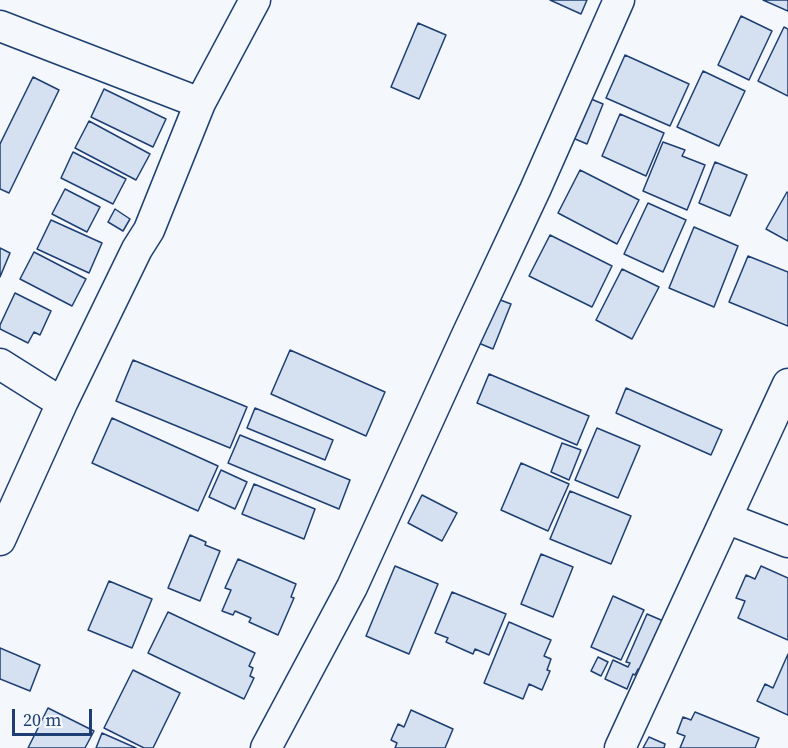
<!DOCTYPE html>
<style>
body{margin:0}
#map{position:relative;width:788px;height:748px;overflow:hidden;background:#f4f7fb;font-family:"Source Serif 4",serif}
canvas{display:block}
.scale{position:absolute;left:12px;top:709px;width:80px;height:27px;box-sizing:border-box;border:3px solid #1d3f73;border-top:0;padding-left:8px;font-size:18px;line-height:21px;white-space:nowrap;color:#1d3f73;-webkit-text-stroke:4px #f4f7fb;paint-order:stroke}
</style>
<div id="map">
<canvas width="788" height="748"></canvas>
<div class="scale">20 m</div>
</div>
<script>
const g = document.querySelector('canvas').getContext('2d');
g.lineJoin = 'round';
function fillPath(path, color) { g.fillStyle = color; g.fill(path, 'evenodd'); }
function trace(path, color, width, dash) { g.strokeStyle = color; g.lineWidth = width; g.lineCap = dash ? 'butt' : 'round'; g.setLineDash(dash || []); g.stroke(path); }
const building = new Path2D(`
 M 550,0 L 587,0 L 581,14 Z
 M 763,0 L 788,0 L 788,11 Z
 M 741,16 L 772,31 L 749,80 L 718,65 Z
 M 418,23 L 446,35 L 419,99 L 391,87 Z
 M 784,27 L 788,29 L 788,96 L 758,81 Z
 M 625,55 L 689,84 L 670,126 L 606,98 Z
 M 703,71 L 745,91 L 719,146 L 677,127 Z
 M 33,77 L 59,90 L 9,193 L 0,189 L 0,144 Z
 M 104,89 L 166,119 L 153,147 L 91,117 Z
 M 584,96 L 603,104 L 587,144 L 568,136 Z
 M 620,114 L 664,133 L 646,176 L 602,156 Z
 M 89,121 L 150,154 L 136,180 L 75,148 Z
 M 663,142 L 685,150 L 682,156 L 705,165 L 687,210 L 643,191 Z
 M 73,152 L 126,179 L 113,204 L 61,178 Z
 M 715,162 L 747,175 L 730,216 L 699,203 Z
 M 580,170 L 639,200 L 617,244 L 558,213 Z
 M 65,189 L 100,207 L 87,232 L 52,214 Z
 M 787,192 L 788,193 L 788,241 L 766,229 Z
 M 648,203 L 686,220 L 663,272 L 624,254 Z
 M 115,209 L 130,219 L 123,231 L 108,222 Z
 M 51,220 L 102,243 L 89,273 L 37,249 Z
 M 694,227 L 738,246 L 714,307 L 669,288 Z
 M 550,235 L 612,266 L 592,307 L 529,276 Z
 M 0,248 L 10,253 L 0,277 Z
 M 34,252 L 86,279 L 72,306 L 20,279 Z
 M 748,256 L 788,272 L 788,326 L 729,302 Z
 M 622,269 L 659,287 L 632,339 L 596,320 Z
 M 15,293 L 51,311 L 40,335 L 34,332 L 28,343 L 0,329 L 0,325 Z
 M 487,295 L 511,304 L 493,349 L 469,339 Z
 M 290,350 L 385,392 L 366,436 L 271,394 Z
 M 133,360 L 247,407 L 230,448 L 116,401 Z
 M 489,374 L 589,416 L 577,445 L 477,403 Z
 M 626,388 L 722,430 L 711,455 L 616,413 Z
 M 255,408 L 333,440 L 325,460 L 247,428 Z
 M 112,418 L 218,466 L 198,511 L 92,463 Z
 M 597,428 L 640,446 L 618,498 L 575,480 Z
 M 240,435 L 350,480 L 339,509 L 228,463 Z
 M 562,443 L 581,450 L 569,480 L 551,472 Z
 M 521,463 L 569,484 L 548,531 L 501,510 Z
 M 221,470 L 247,482 L 235,509 L 209,497 Z
 M 254,484 L 315,509 L 304,539 L 242,514 Z
 M 570,491 L 631,516 L 611,564 L 550,539 Z
 M 422,495 L 457,513 L 442,541 L 408,523 Z
 M 190,535 L 206,542 L 205,545 L 220,551 L 200,601 L 168,588 Z
 M 541,554 L 573,567 L 553,617 L 521,604 Z
 M 238,559 L 296,584 L 291,597 L 294,598 L 278,635 L 249,622 L 251,618 L 235,611 L 233,615 L 222,611 L 231,590 L 225,588 Z
 M 395,566 L 438,584 L 409,654 L 366,636 Z
 M 761,566 L 788,578 L 788,640 L 738,618 L 745,601 L 736,598 L 746,575 L 755,579 Z
 M 109,581 L 152,599 L 132,648 L 88,630 Z
 M 452,592 L 506,614 L 489,655 L 475,649 L 473,654 L 446,642 L 448,638 L 435,633 Z
 M 613,596 L 644,610 L 621,660 L 591,647 Z
 M 168,612 L 255,653 L 249,666 L 253,668 L 250,676 L 254,678 L 244,699 L 148,653 Z
 M 647,614 L 668,623 L 645,673 L 638,669 L 635,675 L 633,674 L 627,689 L 605,679 L 613,660 L 628,667 L 630,663 L 626,662 Z
 M 509,622 L 551,640 L 544,656 L 551,659 L 547,670 L 550,671 L 542,690 L 529,684 L 523,699 L 484,683 Z
 M 0,648 L 40,665 L 30,691 L 0,679 Z
 M 788,654 L 788,715 L 757,701 L 765,684 L 773,688 Z
 M 598,657 L 608,662 L 601,676 L 591,671 Z
 M 133,670 L 180,693 L 153,748 L 144,748 L 104,728 Z
 M 48,708 L 94,731 L 85,748 L 28,748 Z
 M 411,710 L 453,729 L 445,748 L 395,748 L 397,743 L 391,740 L 398,724 L 404,727 Z
 M 695,712 L 759,738 L 755,748 L 680,748 L 685,736 L 677,733 L 683,717 L 691,720 Z
 M 102,733 L 136,748 L 96,748 Z
 M 649,737 L 665,744 L 664,748 L 643,748 Z`);
const minor = new Path2D(`
 M 0,26 L 200,103
 M 0,364 L 62,403
 M 726,518 L 788,542
 M 0,540 L 62,403 L 137,249 L 149,230 L 200,103 L 255,0
 M 266,748 L 352,587 L 467,335 L 535,190 L 619,0
 M 620,748 L 788,384`);
fillPath(building, '#d5e0f0');
trace(building, '#1d3f73', 1.5);
trace(minor, '#1d3f73', 33);
trace(minor, '#f4f7fb', 30);
</script>
